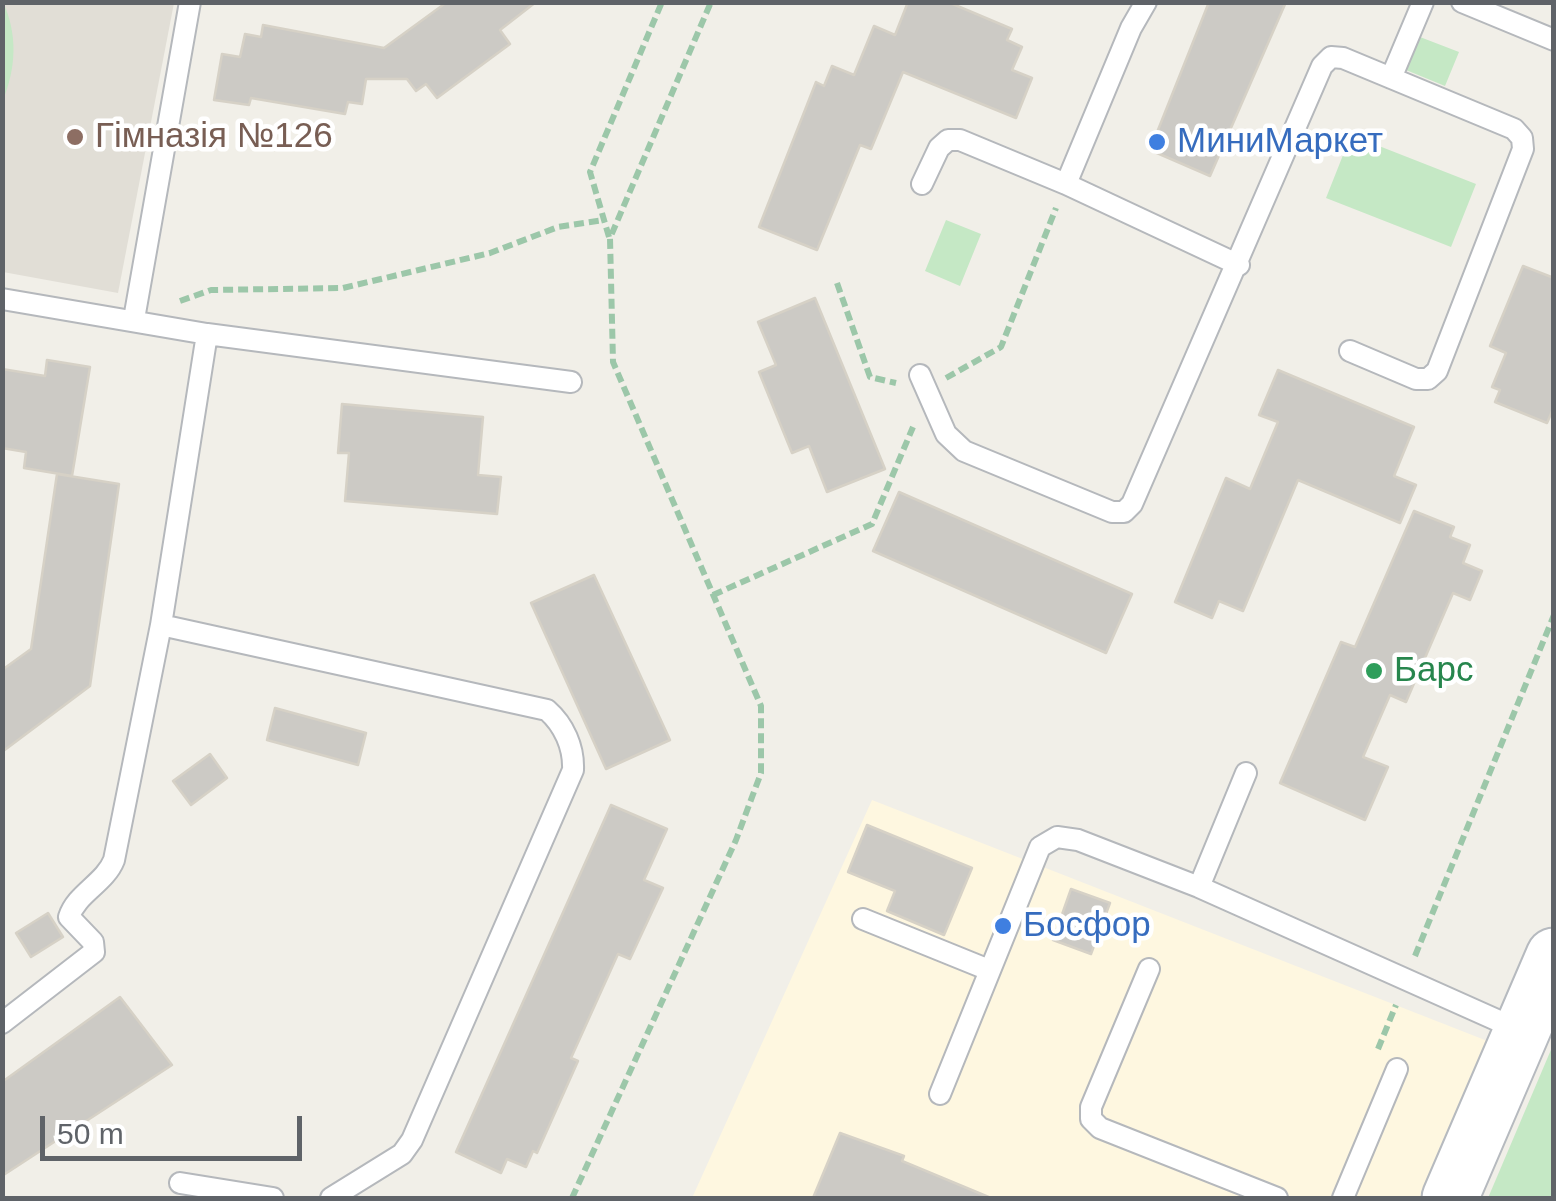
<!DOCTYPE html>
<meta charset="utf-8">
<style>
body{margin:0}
#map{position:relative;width:1556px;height:1201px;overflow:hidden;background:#f1efe8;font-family:Arial,sans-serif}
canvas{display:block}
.frame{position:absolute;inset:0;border:5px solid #5f6368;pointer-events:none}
.scale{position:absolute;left:40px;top:1116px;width:262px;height:45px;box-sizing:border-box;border:5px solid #5f6368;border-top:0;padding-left:12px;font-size:30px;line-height:35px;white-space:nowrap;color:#5f6368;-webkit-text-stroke:8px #fff;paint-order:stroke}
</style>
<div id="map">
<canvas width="1556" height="1201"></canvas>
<div class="frame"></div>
<div class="scale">50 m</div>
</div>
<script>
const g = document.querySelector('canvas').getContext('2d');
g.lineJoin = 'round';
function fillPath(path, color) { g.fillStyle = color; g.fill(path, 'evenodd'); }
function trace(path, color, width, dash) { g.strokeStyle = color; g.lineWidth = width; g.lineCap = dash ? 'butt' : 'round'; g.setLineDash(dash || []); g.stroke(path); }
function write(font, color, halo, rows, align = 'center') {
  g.font = font + ' Arial,sans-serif'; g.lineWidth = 9; g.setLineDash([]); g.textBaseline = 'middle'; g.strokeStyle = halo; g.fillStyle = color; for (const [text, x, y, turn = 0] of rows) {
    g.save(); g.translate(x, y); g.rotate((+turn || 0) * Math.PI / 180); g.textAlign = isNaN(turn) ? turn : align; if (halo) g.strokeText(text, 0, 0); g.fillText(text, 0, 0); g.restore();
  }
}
const commercial = new Path2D(`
 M 872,800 L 1513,1051 L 1450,1198 L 692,1198 Z`);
const education = new Path2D(`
 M 2,3 L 174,3 L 118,293 L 3,272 Z`);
const green = new Path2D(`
 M 3,2 C 18,35 16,68 3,100 Z
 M 1420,37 L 1459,52 L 1445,86 L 1406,70 Z
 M 1351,135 L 1476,184 L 1451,247 L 1326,198 Z
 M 946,220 L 981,234 L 960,286 L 925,271 Z
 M 1553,1045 L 1553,1198 L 1488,1198 Z`);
const building = new Path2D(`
 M 447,2 L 536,2 L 500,30 L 510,44 L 437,98 L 426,84 L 416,91 L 407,79 L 366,79 L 362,104 L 348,102 L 345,114 L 251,98 L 249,105 L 214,100 L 222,54 L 240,57 L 245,34 L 261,37 L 263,25 L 384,48 Z
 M 908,2 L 948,2 L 1012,29 L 1007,40 L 1022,47 L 1012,70 L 1032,78 L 1016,118 L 903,72 L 871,149 L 860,145 L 817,250 L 759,227 L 816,82 L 824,86 L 832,66 L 854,75 L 874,26 L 895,35 Z
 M 1209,2 L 1286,2 L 1210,176 L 1150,150 Z
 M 1523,266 L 1554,278 L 1554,407 L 1547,423 L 1495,402 L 1500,390 L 1492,387 L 1506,353 L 1490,346 Z
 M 815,298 L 885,469 L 827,492 L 809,446 L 792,453 L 759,372 L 776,365 L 758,322 Z
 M 47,360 L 90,367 L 72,476 L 24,468 L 26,452 L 2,448 L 2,369 L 45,376 Z
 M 1278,370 L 1414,427 L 1394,476 L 1416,485 L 1400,523 L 1298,480 L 1243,611 L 1219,601 L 1212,618 L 1175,602 L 1226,478 L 1250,489 L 1278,422 L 1259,415 Z
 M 342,404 L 483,417 L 478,475 L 501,477 L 497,514 L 345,501 L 349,453 L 338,453 Z
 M 57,474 L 119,484 L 90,686 L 2,752 L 2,670 L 31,649 Z
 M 899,492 L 1132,594 L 1106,653 L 873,551 Z
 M 1414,511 L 1454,527 L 1450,537 L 1470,545 L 1463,563 L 1482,571 L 1470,600 L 1453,593 L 1406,702 L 1390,695 L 1363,757 L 1388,767 L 1365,820 L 1280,783 L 1341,642 L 1355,647 Z
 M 594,575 L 670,740 L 606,769 L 531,603 Z
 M 275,708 L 366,733 L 358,765 L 267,740 Z
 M 210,754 L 227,778 L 191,805 L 173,781 Z
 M 611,805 L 667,829 L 644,880 L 663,888 L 630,959 L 618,954 L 571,1058 L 578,1061 L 537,1153 L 533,1151 L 526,1167 L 507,1159 L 501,1173 L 456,1152 Z
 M 867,825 L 972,868 L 944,935 L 887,911 L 895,891 L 848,872 Z
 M 1071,889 L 1110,903 L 1091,954 L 1053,940 Z
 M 48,913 L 63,937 L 31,957 L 16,933 Z
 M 120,997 L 172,1065 L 2,1176 L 2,1082 Z
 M 840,1133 L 904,1156 L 902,1161 L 991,1198 L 813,1198 Z`);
const path = new Path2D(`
 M 609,237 L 590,172 L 662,2
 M 837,283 L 870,377 L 896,383
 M 180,301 L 211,290 L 343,288 L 490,253 L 558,227 L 604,220
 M 946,378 L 1001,347 L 1056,208
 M 713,595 L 872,524 L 913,427
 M 1415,956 L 1554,615
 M 1378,1049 L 1396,1005
 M 572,1198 L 736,840 L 761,773 L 761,706 L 613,362 L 610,238 L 711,2`);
const lane = new Path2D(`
 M 1462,2 L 1554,40
 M 1391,78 L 1423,2
 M 922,184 L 939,148 L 948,140 L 960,140 L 1066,184 L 1239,265
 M 1066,184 L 1131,28 L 1146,2
 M 2,299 L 207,334 L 161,625 L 114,860 C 105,883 76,894 69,917 L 93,942 L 94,952 L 2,1023
 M 134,319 L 190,2
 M 207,334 L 571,382
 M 920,375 L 946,434 L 964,451 L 1112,512 L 1124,512 L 1132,504 L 1322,66 L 1331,57 L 1343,58 L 1514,129 L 1522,138 L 1523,149 L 1437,371 L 1428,379 L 1416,379 L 1350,351
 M 161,625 L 547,710 C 564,725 574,747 573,770 L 412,1140 L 402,1154 L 331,1198
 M 1199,887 L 1246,773
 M 863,919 L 989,970
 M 1149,969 L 1091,1107 L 1091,1119 L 1100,1128 L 1277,1198
 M 940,1094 L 1040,847 L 1057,837 L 1078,840 L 1199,887 L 1519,1030
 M 180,1183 L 273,1198
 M 1343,1198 L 1397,1069`);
const secondary = new Path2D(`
 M 1450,1198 L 1554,956`);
const markers = [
 [75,137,10,"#8d6e63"],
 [1157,142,10,"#3f7fe0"],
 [1374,671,10,"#2e9e5b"],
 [1003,926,10,"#3f7fe0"]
];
const educationNames = [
 ["Гімназія №126",95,137]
];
const shopNames = [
 ["МиниМаркет",1177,142],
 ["Босфор",1023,926]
];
const leisureNames = [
 ["Барс",1394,671]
];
fillPath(commercial, '#fef7e0');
fillPath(education, '#e1ded6');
fillPath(green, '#c5e8c5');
fillPath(building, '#cccac5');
trace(building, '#d6d1c6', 2.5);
trace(lane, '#b5b8bc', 24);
trace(secondary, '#b6babf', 59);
trace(path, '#9cc7a9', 6, [10, 5]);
trace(lane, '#fff', 20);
trace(secondary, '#fff', 55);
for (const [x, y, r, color] of markers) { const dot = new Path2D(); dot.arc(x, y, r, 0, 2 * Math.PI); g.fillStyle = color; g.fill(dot); trace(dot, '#fff', 4); }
write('35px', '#785e54', '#fff', educationNames, 'left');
write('35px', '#366cbe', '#fff', shopNames, 'left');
write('35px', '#27864d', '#fff', leisureNames, 'left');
</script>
